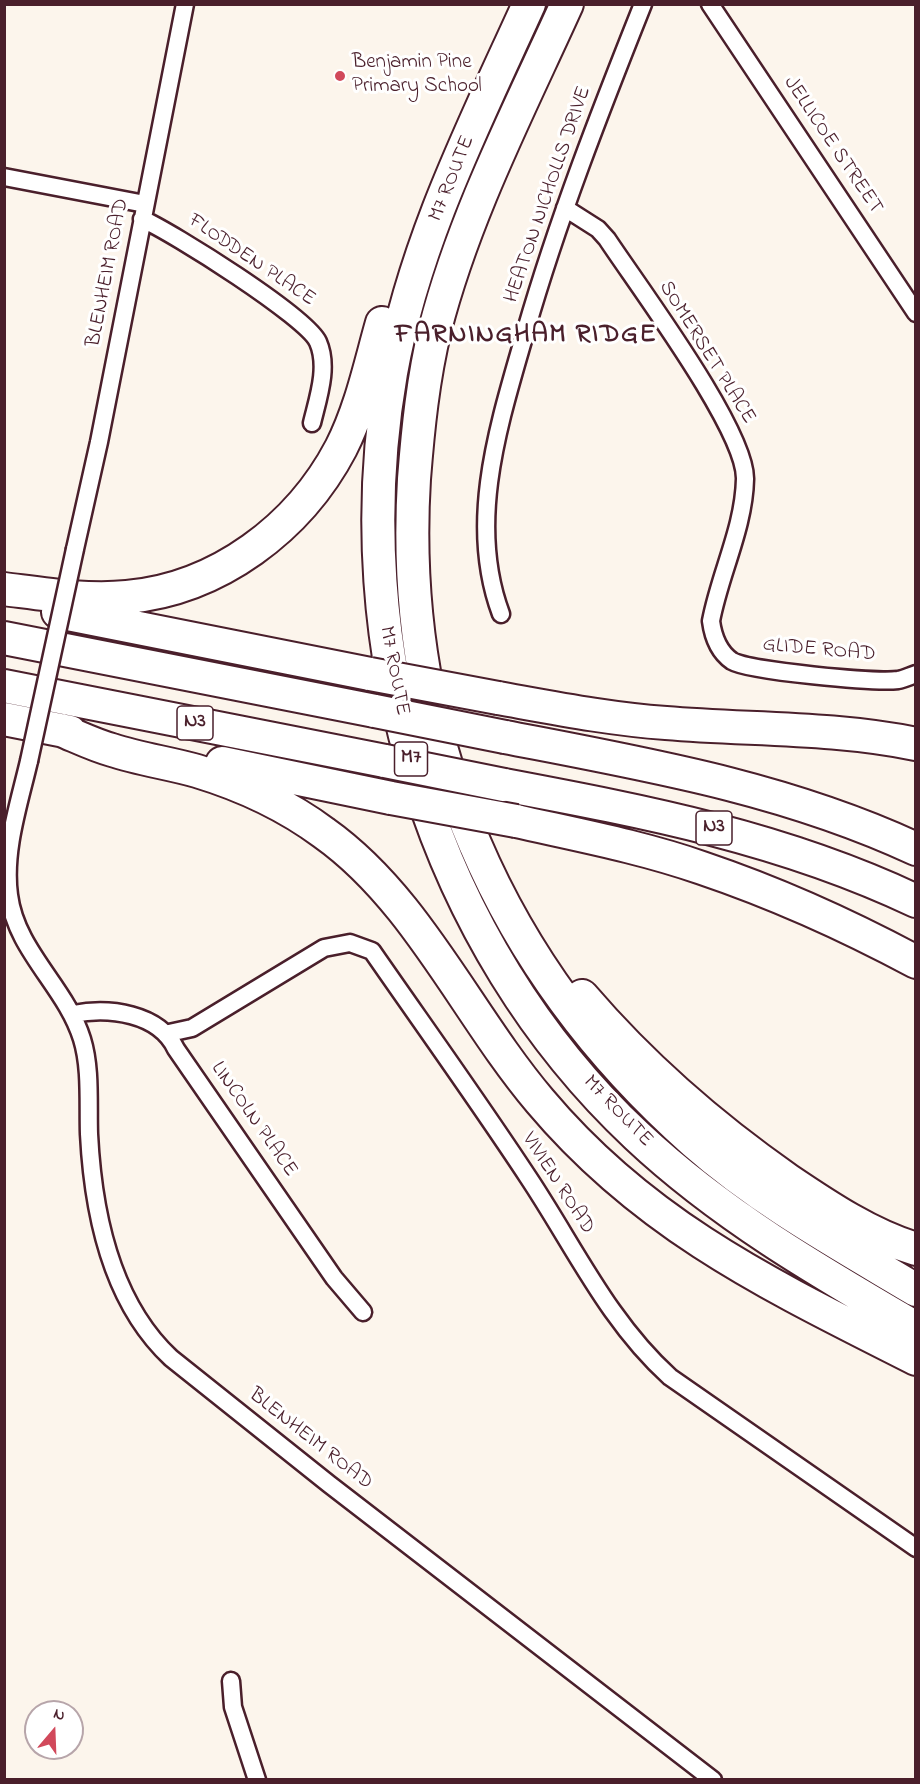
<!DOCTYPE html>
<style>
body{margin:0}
#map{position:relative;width:920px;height:1784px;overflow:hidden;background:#fcf5ec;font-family:"Indie Flower",sans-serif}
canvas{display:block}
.frame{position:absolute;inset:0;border:6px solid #4a1f2b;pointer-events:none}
.north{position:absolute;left:24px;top:1700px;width:60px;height:60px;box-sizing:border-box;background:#fff;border:2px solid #b7a5aa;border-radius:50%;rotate:19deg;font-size:16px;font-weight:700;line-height:24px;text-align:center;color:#4a1f2b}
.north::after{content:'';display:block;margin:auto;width:21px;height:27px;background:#d1495b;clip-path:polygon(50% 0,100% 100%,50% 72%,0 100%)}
</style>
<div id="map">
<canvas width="920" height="1784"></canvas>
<div class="frame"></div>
<div class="north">N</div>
</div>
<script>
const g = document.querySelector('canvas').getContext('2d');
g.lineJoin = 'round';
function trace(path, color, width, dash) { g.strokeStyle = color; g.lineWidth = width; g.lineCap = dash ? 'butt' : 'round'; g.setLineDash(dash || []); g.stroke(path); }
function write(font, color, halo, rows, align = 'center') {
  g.font = font + ' "Indie Flower",sans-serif'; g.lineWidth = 6; g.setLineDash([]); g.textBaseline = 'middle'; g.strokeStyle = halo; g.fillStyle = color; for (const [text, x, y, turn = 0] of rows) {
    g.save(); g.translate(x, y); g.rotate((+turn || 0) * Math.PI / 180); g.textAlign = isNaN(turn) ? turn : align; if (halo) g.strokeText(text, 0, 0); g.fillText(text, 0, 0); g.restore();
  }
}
const street = new Path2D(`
 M 710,4 L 916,313
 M 4,177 L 145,204
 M 565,208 L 598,229 L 607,239 C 638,286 746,430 745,479 C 744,528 720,573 711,621 C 713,636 719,652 732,661 C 749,671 876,683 898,680 C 904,679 910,676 916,674
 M 142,219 C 172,232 307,317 318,342 C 329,367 318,398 312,423
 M 75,549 L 99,442 L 185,4
 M 501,614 C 466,521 500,421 526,330 C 558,219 600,112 643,4
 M 29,761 C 19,804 3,851 9,895 C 16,951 66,987 82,1039 C 91,1068 88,1103 89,1134 C 93,1213 111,1302 171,1358 L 329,1484 L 713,1780
 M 73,1014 C 109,1007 159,1013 176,1049 L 334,1278 L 363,1312
 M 169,1033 L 192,1028 L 324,948 L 350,943 L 372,951 C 424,1026 478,1101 528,1177 C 574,1246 608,1321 670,1377 L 916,1548
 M 231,1681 L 233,1707 L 257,1780`);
const highway = new Path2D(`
 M 529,4 C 475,123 414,243 391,373 C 343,647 432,944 637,1136 C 720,1214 818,1271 916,1328
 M 567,4 C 519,110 464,216 435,329 C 423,379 418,428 414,479 C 398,740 499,969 694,1142 C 761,1201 839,1244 916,1290
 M 4,589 C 44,594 86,601 127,597 C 218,589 299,528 341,448 C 361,409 370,365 382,323
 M 58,612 L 370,674
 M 4,638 L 375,711
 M 4,686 L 385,761
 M 498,698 C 554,708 609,719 666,723 C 749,730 833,727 916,744
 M 4,719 L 70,732
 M 61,730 C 78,737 94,745 112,750 C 139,759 169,763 197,771 C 243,785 285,804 324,833 C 417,899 467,1015 540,1101 C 646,1227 772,1286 916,1359
 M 505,737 C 645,764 785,788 916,849
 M 222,763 L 391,798
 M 504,785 C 647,812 783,838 916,901
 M 516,821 C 578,835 642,847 702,868 C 776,893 847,925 916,962
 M 582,996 C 642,1066 712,1127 788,1180 C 828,1207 870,1235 916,1249`);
const streetBridge = new Path2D(`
 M 29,761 L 75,549`);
const highwayBridge = new Path2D(`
 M 370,674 L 498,698
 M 375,711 L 505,737
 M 385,761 L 504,785
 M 391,798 L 516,821`);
const markers = [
 [340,76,6,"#d1495b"]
];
const shields = [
 [195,723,36],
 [411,759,33],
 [714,828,36]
];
const shieldNames = [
 ["N3",195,723],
 ["M7",411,759],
 ["N3",714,828]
];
const poiNames = [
 ["Benjamin Pine",352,64],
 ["Primary School",352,88]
];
const streetNames = [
 ["JELLICOE STREET",832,146,56],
 ["M7 ROUTE",453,179,-68],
 ["HEATON NICHOLLS DRIVE",549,195,-71],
 ["FLODDEN PLACE",251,261,34],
 ["BLENHEIM ROAD",109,273,-79],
 ["SOMERSET PLACE",706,353,58],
 ["GLIDE ROAD",819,651,5],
 ["M7 ROUTE",393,671,79],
 ["M7 ROUTE",617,1112,46],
 ["LINCOLN PLACE",253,1120,55],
 ["VIVIEN ROAD",557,1184,57],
 ["BLENHEIM ROAD",310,1440,38]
];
const districtNames = [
 ["FARNINGHAM RIDGE",526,337]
];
trace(street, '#4a1f2b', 21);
trace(highway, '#4a1f2b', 36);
trace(street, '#fff', 16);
trace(highway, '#fff', 32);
trace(streetBridge, '#4a1f2b', 21, []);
trace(highwayBridge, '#4a1f2b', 36, []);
trace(streetBridge, '#fff', 16);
trace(highwayBridge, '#fff', 32);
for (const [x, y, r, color] of markers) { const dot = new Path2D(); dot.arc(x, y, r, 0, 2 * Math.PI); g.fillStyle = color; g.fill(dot); trace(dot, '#fff', 2); }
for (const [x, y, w] of shields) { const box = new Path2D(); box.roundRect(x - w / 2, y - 17, w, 34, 4.5); g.fillStyle = '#fff'; g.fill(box); trace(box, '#4a1f2b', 1.5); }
write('bold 20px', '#4a1f2b', null, shieldNames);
write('21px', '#4a1f2b', '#fff', poiNames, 'left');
write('21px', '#4a1f2b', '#fff', streetNames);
g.letterSpacing = '1.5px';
write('bold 27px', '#4a1f2b', '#fff', districtNames);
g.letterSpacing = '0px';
</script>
